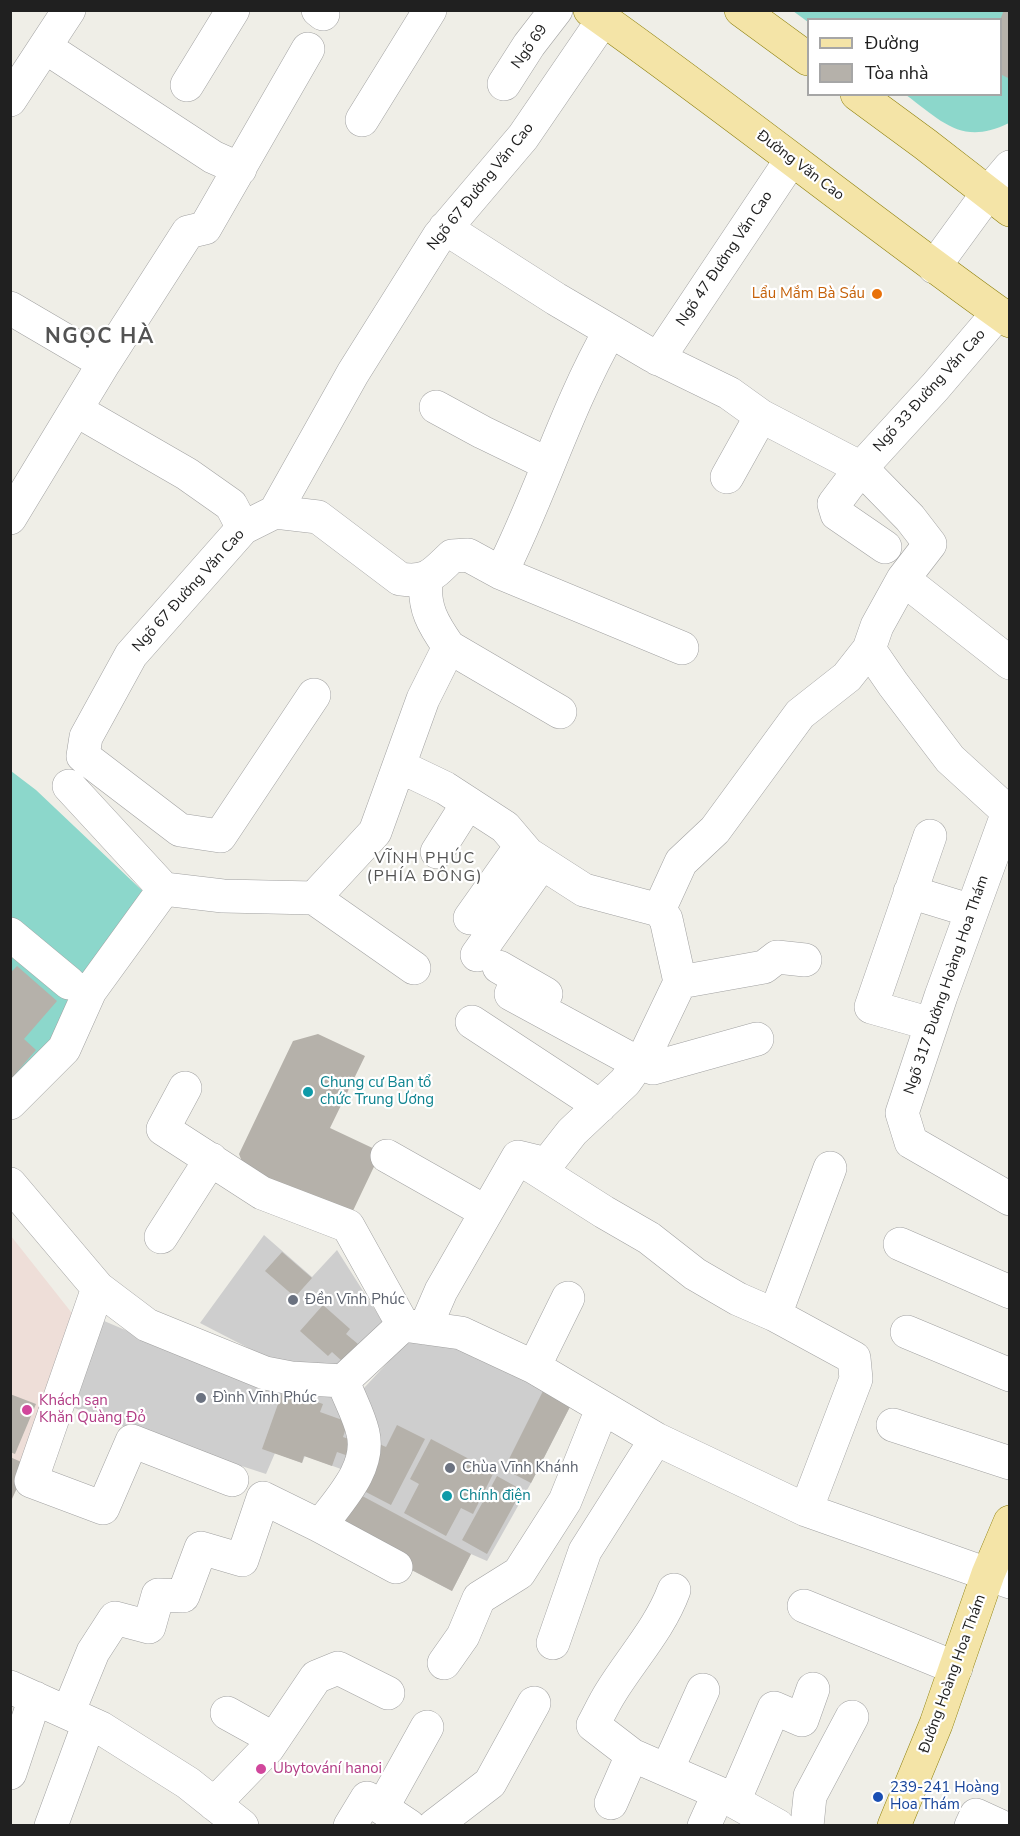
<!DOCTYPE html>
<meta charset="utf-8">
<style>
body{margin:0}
#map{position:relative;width:1020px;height:1836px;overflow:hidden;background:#efeee7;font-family:"Nunito Sans",sans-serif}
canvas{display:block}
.frame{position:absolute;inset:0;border:12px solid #202020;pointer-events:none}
.legend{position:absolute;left:807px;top:18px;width:195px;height:78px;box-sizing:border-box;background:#fff;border:2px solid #a6a6a6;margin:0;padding:8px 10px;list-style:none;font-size:18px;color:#202020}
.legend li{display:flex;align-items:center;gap:12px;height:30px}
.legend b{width:30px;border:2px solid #a6a6a6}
</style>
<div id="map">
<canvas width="1020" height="1836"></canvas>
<div class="frame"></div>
<ul class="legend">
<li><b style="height:8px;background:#f4e4a7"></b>Đường</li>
<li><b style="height:16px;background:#b5b1aa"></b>Tòa nhà</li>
</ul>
</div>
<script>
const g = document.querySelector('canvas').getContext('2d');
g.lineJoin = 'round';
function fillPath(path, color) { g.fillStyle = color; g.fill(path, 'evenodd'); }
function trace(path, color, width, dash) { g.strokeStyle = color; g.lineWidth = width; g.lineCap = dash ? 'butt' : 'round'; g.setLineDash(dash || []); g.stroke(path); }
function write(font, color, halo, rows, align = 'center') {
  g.font = font + ' "Nunito Sans",sans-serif'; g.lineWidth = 4.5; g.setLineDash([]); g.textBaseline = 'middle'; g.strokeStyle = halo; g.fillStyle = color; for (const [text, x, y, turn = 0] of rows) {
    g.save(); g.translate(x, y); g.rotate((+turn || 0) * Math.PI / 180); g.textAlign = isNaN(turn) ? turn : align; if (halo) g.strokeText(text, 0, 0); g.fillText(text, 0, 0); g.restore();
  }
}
const commercial = new Path2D(`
 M 11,1236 L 75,1317 L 11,1503 Z`);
const religious = new Path2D(`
 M 264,1235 L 312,1277 L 337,1250 L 384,1324 L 347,1365 L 305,1370 L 260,1354 L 200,1323 Z
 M 90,1315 L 264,1389 L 336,1394 L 349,1413 L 352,1473 L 305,1456 L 302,1463 L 275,1453 L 266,1474 L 147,1435 L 61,1403 Z
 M 428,1338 L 450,1338 L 575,1397 L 531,1483 L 487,1561 L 471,1554 L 452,1591 L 331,1528 L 364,1414 L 364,1388 L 405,1344 Z`);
const pitch = new Path2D(`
 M 793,11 L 1009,11 L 1009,123 C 962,146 943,122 906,95 L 1000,94 L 1000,20 L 808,20 L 808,22 Z
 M 11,771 L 36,790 L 150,898 L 65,1024 L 11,1090 Z`);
const building = new Path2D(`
 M 1004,10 L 1010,10 L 1010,79 L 1000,74 L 1000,20 Z
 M 17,966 L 57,1001 L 24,1039 L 36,1050 L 10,1080 L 10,973 Z
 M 318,1034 L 365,1056 L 330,1128 L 381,1152 L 350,1217 L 244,1167 L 239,1154 L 293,1041 Z
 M 282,1252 L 312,1278 L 295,1297 L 265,1271 Z
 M 323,1305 L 350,1329 L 346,1334 L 358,1344 L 342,1361 L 332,1352 L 328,1356 L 300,1331 Z
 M 547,1383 L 575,1397 L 531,1483 L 504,1469 Z
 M 283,1390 L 323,1404 L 320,1412 L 348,1422 L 343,1437 L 363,1444 L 357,1459 L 337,1452 L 332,1466 L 304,1456 L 302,1463 L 262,1449 Z
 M 10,1394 L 36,1404 L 15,1454 L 10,1452 Z
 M 397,1425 L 425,1439 L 391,1505 L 364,1491 L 377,1443 L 386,1447 Z
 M 431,1439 L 494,1472 L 473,1514 L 461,1508 L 446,1536 L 404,1513 L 419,1484 L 410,1479 Z
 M 10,1457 L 28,1465 L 10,1503 Z
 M 497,1476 L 522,1490 L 487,1554 L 462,1540 Z
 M 351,1490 L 471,1554 L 452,1591 L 331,1528 Z`);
const minor = new Path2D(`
 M 318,10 L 323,14
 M 45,47 L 213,157 L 240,169
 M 504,84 L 529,45 L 556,10
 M 187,85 L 233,10
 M 10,100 L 69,10
 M 362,120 L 430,10
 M 445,228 L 556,299 L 653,356 L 729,393 L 761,416
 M 934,267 L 988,193 L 1010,167
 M 10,308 L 104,363
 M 658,359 L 791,160
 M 436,407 L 482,432 L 548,464
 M 76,410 L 187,474 L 231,505 L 243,528
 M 727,477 L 761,416 L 861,468 L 910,518 L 930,544 L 903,579 L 1010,663
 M 275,512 L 318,517 L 400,579 C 428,583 433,574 452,556 L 468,555 L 501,573 L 682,648
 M 10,518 L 104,363 L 188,232 L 205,228 L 308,49
 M 885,547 L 837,514 L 834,504 L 861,468 L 935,387 L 998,313
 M 501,573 C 541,494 566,408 610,331
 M 426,579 C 423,608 433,624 449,647
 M 903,579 L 877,626 L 869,649 L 893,684 L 950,759 L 1007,811
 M 314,695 L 220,836 L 180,830 L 83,756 L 86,737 L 131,655 L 243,528 L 275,512 L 353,373 L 439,236 L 523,137 L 603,20
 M 399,766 L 445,788 L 505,827 L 528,854 L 584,890 L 659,910 L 666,919 L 680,982 L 647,1051 L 625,1082 L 572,1132 L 547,1164 L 518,1157 L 441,1291 L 425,1328
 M 1004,823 L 941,996 L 902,1113 L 911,1142 L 1010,1199
 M 930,836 L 871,1007 L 931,1024
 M 437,852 L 468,803
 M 164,889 L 223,896 L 314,898 L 375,832 L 423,699 L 449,647 L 560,712
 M 910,892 L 972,911
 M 314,898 L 414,968
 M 659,910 L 681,862 L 715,830 L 800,714 L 847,677 L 869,649
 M 470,918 L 521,846
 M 10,934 L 69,983
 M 477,955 L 542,863
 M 499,967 L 546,994
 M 680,982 L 764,967 L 777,957 L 805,960
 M 511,994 L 638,1063 L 653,1068 L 757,1039
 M 472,1022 L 600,1106
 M 185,1088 L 163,1129 L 262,1193 L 348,1226 L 403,1325
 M 10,1103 L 64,1049 L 90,991 L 164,889 L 69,786
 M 387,1156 L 486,1212
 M 522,1160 L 604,1212 L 649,1238 L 695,1274 L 738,1299 L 775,1315 L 854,1358 L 856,1379 L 806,1510
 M 10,1184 L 98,1288 L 147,1325 L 265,1373 L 291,1378 L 343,1381 L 403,1325 L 461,1333 L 534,1367 L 656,1439 L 806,1510 L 1010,1582
 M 161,1237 L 211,1159
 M 900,1244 L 1010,1292
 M 98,1288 L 31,1481 L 103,1508 L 132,1441 L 232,1480
 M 775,1315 L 830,1168
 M 907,1332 L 1010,1375
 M 534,1367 L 568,1298
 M 893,1425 L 1010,1463
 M 320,1526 C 340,1499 371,1468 363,1433 C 359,1415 349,1398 343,1381
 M 674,1590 C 660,1628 632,1658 611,1692 C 604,1703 599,1714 593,1725 L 632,1755 L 719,1793 L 778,1826
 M 804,1606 L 956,1668
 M 553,1643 L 585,1551 L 656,1439
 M 444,1663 L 463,1636 L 479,1598 L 519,1573 L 565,1501 L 602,1409
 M 10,1687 L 101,1728 L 188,1783 L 242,1826
 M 68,1713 L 93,1652 L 115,1618 L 149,1627 L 158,1595 L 183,1596 L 201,1548 L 242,1560 L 263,1498 L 320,1526 L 396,1567
 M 227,1713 L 274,1739
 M 667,1770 L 703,1690
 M 10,1773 L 35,1698
 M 734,1801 L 774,1708 L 802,1720 L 813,1689
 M 611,1803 L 632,1755
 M 214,1804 L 268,1748 L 316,1677 L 338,1668 L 388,1693
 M 382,1808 L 427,1727
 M 51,1826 L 89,1723
 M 350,1826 L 367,1798 L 409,1826
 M 434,1826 L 490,1783 L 534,1703
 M 704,1826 L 719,1793
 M 807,1826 L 810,1796 L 852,1717
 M 971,1826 L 976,1815 L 1000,1826`);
const major = new Path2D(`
 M 590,10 C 733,111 868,220 1010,321
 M 741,10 L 808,59
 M 857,94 L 925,144 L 1010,210
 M 894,1826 L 936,1724 L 988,1574 L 1010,1522`);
const markers = [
 [877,294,6,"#e8710a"],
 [308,1092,6,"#0f9aa8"],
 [293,1300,6,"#6b7280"],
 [201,1398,6,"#6b7280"],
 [27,1410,6,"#d1479c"],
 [450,1468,6,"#6b7280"],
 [447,1496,6,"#0f9aa8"],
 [261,1769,6,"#d1479c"],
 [878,1797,6,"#1a4fb4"]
];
const streetNames = [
 ["Ngõ 69",530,47,-55],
 ["Đường Văn Cao",800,166,37],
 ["Ngõ 67 Đường Văn Cao",481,187,-51],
 ["Ngõ 47 Đường Văn Cao",725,259,-56],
 ["Ngõ 33 Đường Văn Cao",930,391,-48],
 ["Ngõ 67 Đường Văn Cao",189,591,-48],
 ["Ngõ 317 Đường Hoàng Hoa Thám",947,985,-71],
 ["Đường Hoàng Hoa Thám",953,1674,-70]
];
const foodNames = [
 ["Lẩu Mắm Bà Sáu",865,294]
];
const cultureNames = [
 ["Chung cư Ban tổ",320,1083],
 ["chức Trung Ương",320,1100],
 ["Chính điện",459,1496]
];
const worshipNames = [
 ["Đền Vĩnh Phúc",305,1300],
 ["Đình Vĩnh Phúc",213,1398],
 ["Chùa Vĩnh Khánh",462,1468]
];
const hotelNames = [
 ["Khách sạn",39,1401],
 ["Khăn Quàng Đỏ",39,1418],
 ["Ubytování hanoi",273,1769]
];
const transitNames = [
 ["239-241 Hoàng",890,1788],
 ["Hoa Thám",890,1805]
];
const neighbourhoodNames = [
 ["VĨNH PHÚC",425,859],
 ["(PHÍA ĐÔNG)",425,877]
];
const districtNames = [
 ["NGỌC HÀ",100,338]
];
fillPath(commercial, '#eeded8');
fillPath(religious, '#cecece');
fillPath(pitch, '#8cd7cb');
fillPath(building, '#b5b1aa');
trace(minor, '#a1a1a1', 34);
trace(major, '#8e800d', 34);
trace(minor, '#fff', 33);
trace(major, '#f4e4a7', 33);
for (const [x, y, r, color] of markers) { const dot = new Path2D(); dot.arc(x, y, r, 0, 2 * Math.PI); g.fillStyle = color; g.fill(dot); trace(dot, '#fff', 2); }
write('15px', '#202020', '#fff', streetNames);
write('15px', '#c56008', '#fff', foodNames, 'right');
write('15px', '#0d838f', '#fff', cultureNames, 'left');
write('15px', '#5b616d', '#fff', worshipNames, 'left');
write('15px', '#b23c85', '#fff', hotelNames, 'left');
write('15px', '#164399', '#fff', transitNames, 'left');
g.letterSpacing = '1.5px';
write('16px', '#535353', '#fff', neighbourhoodNames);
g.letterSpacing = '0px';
g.letterSpacing = '1.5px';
write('bold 21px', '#535353', '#fff', districtNames);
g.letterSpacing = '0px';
</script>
